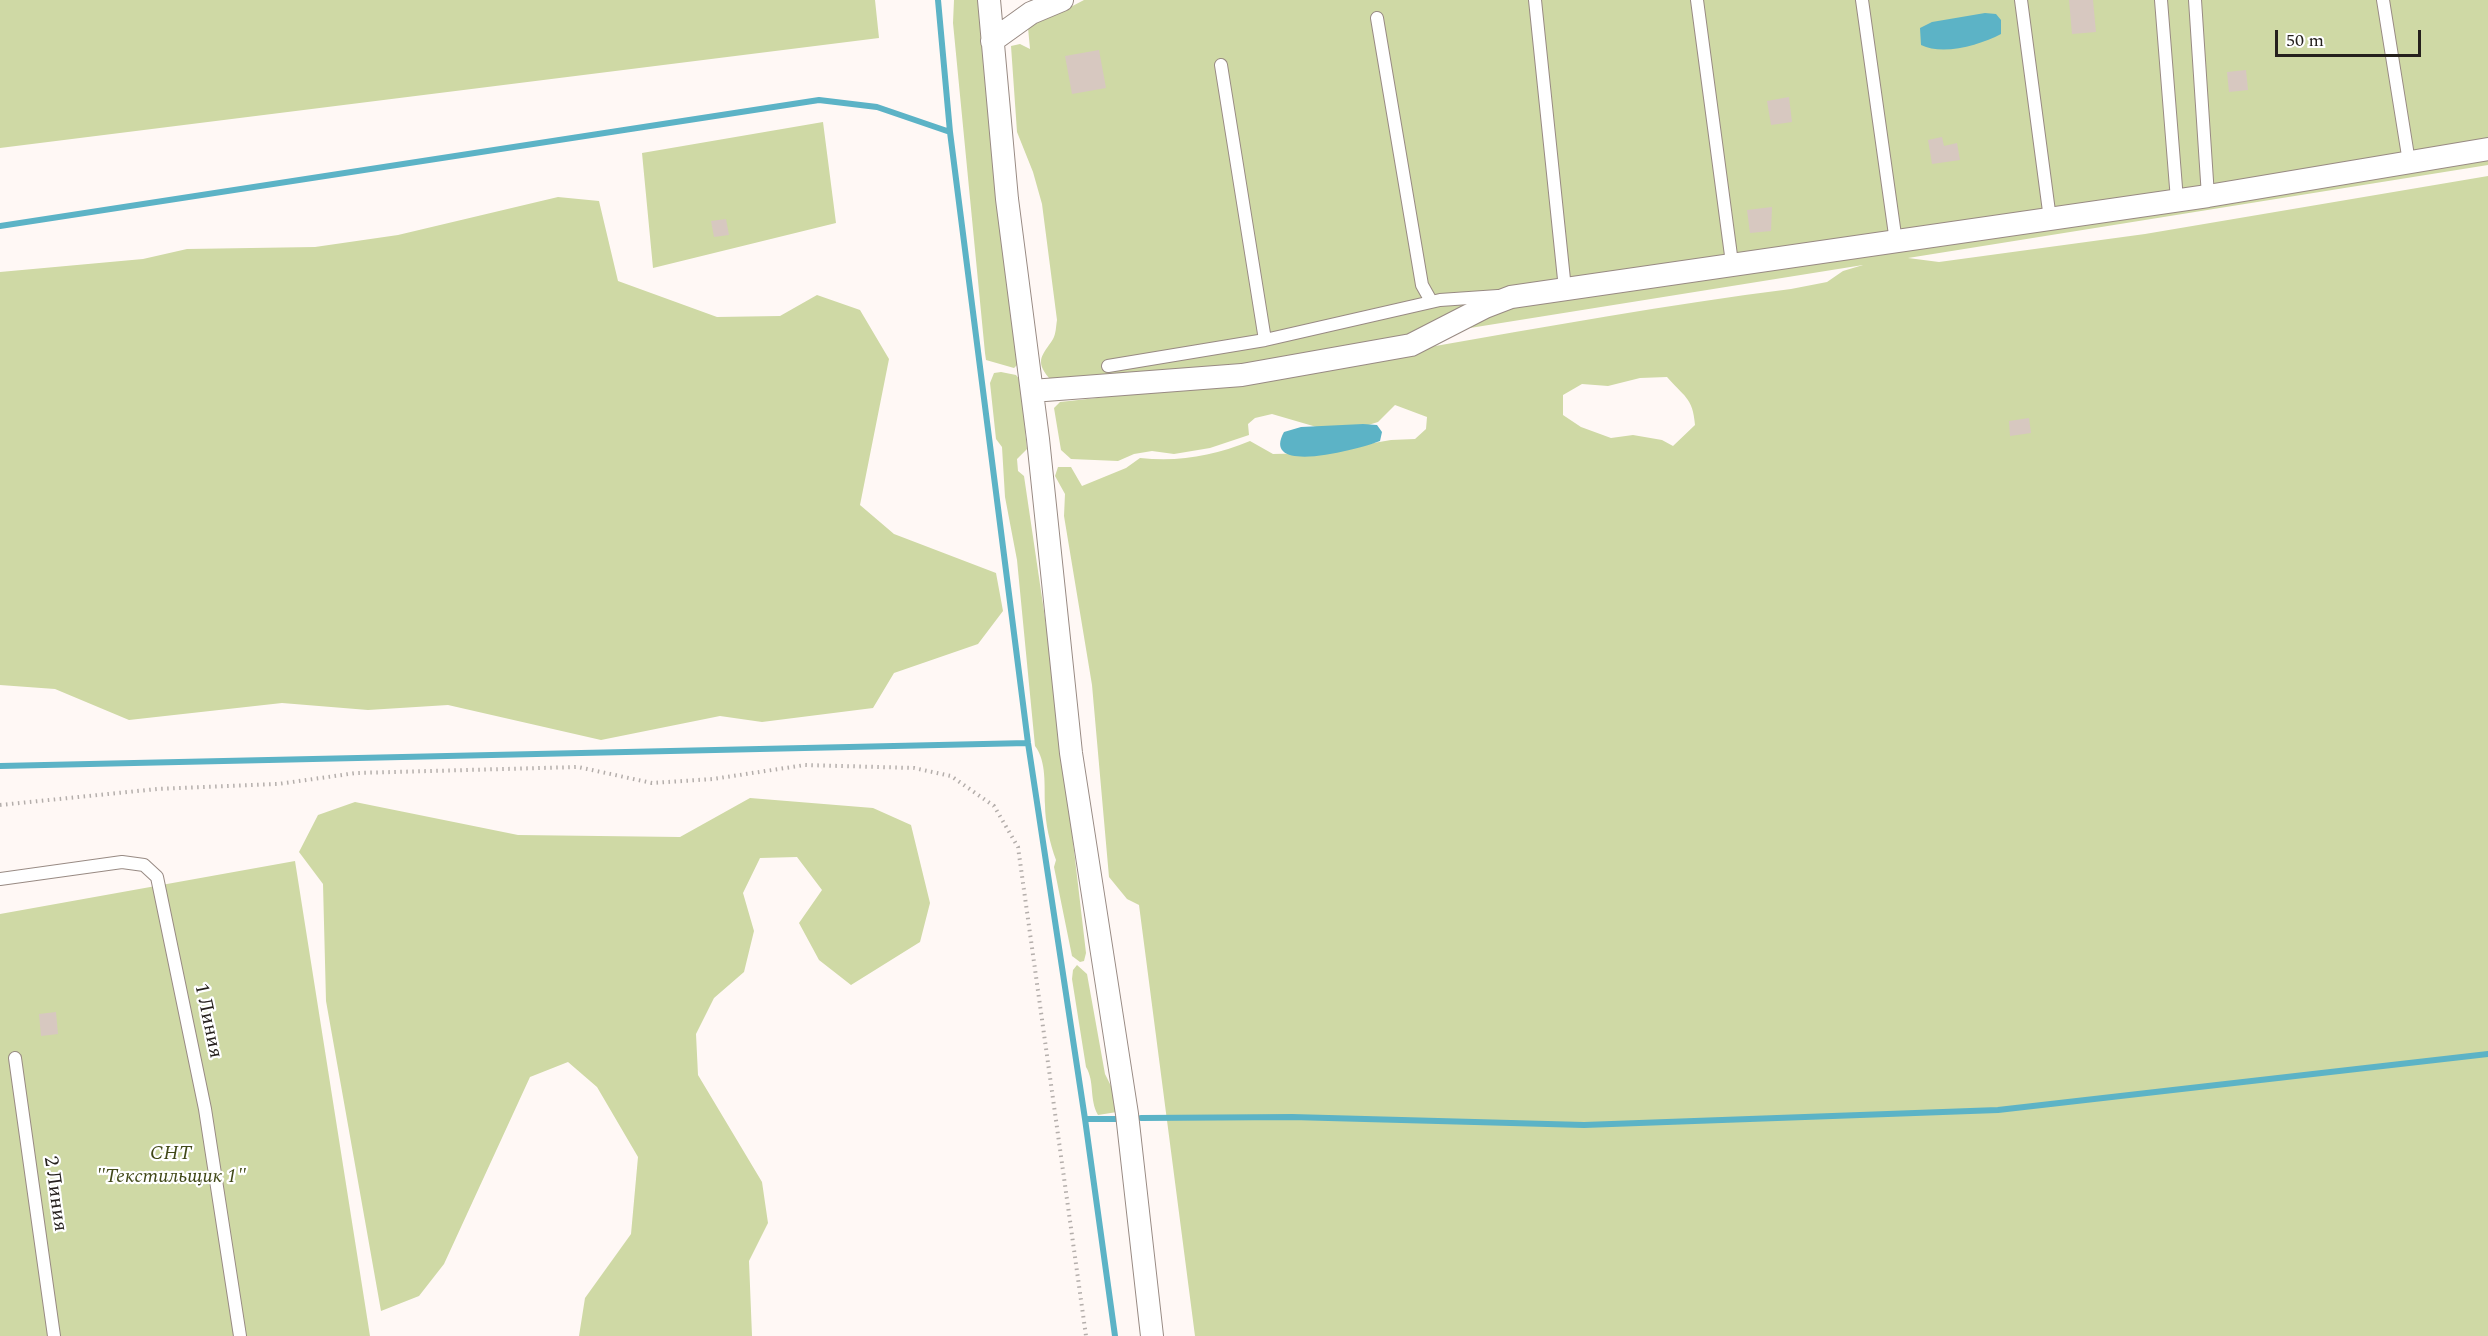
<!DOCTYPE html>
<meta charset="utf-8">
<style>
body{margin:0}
#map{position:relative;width:2488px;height:1336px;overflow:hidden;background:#fff8f5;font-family:Spectral,serif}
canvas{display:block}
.scale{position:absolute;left:2275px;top:30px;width:146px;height:27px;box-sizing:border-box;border:3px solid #25201d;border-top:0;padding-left:8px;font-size:18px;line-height:21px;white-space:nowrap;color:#25201d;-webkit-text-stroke:4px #fff;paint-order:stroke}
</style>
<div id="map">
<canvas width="2488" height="1336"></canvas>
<div class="scale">50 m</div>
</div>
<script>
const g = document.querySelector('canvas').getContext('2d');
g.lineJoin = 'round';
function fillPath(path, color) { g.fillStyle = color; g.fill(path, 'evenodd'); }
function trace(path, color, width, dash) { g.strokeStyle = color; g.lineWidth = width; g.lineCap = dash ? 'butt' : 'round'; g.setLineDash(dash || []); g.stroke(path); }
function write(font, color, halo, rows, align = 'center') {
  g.font = font + ' Spectral,serif'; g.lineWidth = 4.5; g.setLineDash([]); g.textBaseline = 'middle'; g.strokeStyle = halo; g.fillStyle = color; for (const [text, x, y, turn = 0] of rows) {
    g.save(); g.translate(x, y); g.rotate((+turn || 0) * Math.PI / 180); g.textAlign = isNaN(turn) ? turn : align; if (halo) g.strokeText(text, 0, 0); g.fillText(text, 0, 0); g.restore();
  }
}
const green = new Path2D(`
 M 0,0 L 875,0 L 879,38 L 0,148 Z
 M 954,0 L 979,0 L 987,104 L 1019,353 L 1019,363 L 1014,368 L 986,360 L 985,353 L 953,23 Z
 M 1084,0 L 2488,0 L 2488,165 L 1908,258 L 1939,262 L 2145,234 L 2488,176 L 2488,1336 L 1195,1336 L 1139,905 L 1127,899 L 1109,877 L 1092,685 L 1064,516 L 1065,494 L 1055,476 L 1058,467 L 1071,467 L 1082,486 L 1126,468 L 1140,458 C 1180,462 1213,456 1250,441 L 1273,454 L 1315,453 L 1391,440 L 1415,439 L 1426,429 L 1427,417 L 1395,405 L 1378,422 L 1365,426 L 1320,428 L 1272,414 L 1255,418 L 1248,424 L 1249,435 L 1210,448 L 1174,454 L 1152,451 L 1134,454 L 1118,461 L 1071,459 L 1061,450 L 1054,408 L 1060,402 C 1305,377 1546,320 1791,289 L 1827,282 L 1843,271 L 1863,265 L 1420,336 L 1254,367 L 1061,380 L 1049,378 C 1034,360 1043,355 1053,339 C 1056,334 1056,326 1057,320 L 1042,204 L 1033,172 L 1017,132 L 1011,46 L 1020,44 L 1030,49 L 1027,17 L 1061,12 ZM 1667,377 C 1683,396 1693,397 1695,425 L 1673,446 L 1662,440 L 1633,435 L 1611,438 L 1581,427 L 1563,415 L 1563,395 L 1582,384 L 1608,386 L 1640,378 Z
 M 823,122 L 836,223 L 653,268 L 642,153 Z
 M 558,197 L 599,201 L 618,281 L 717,317 L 780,316 L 817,295 L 860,310 L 889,359 L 860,505 L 894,534 L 996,573 L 1003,611 L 978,644 L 894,673 L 873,708 L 762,722 L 720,716 L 601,740 L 448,705 L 368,710 L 282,703 L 129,720 L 55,689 L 0,685 L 0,272 L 143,259 L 187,249 L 315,247 L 398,235 Z
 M 1001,372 L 1016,375 L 1020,380 L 1027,449 L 1017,459 L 1018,471 L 1024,476 L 1054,679 L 1086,953 L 1084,961 L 1080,962 L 1072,956 L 1054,867 L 1056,860 C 1050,844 1045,822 1045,805 C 1044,786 1047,762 1035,746 L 1017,560 L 1005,497 L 1002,447 L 996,439 L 990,383 L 994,373 Z
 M 750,798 L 873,808 L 911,825 L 930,903 L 920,942 L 851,985 L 819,960 L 799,923 L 822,890 L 797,857 L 760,858 L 743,893 L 754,931 L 744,972 L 714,998 L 696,1034 L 698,1075 L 762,1182 L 768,1223 L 749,1261 L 752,1336 L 579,1336 L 585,1298 L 631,1234 L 638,1157 L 597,1087 L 568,1062 L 530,1077 L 444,1264 L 419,1296 L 381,1311 L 326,1001 L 323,884 L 299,852 L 318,815 L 355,802 L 518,835 L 680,837 Z
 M 295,861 L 370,1336 L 0,1336 L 0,914 Z
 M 1077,965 L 1087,974 L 1105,1074 L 1113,1090 L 1117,1112 L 1098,1115 C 1089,1099 1095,1082 1086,1067 L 1072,979 L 1073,970 Z`);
const water = new Path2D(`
 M 1985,13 L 1996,14 L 2001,20 L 2001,34 C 1980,45 1943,56 1921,45 L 1920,28 L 1932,22 Z
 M 1363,424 L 1377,425 L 1382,432 L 1380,441 C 1363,448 1259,477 1284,432 L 1301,427 Z`);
const stream = new Path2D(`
 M 938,0 L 950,132 L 1028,743 L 1085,1119 L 1115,1336
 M 0,226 L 819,100 L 877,107 L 950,132
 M 0,766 L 1028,743
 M 1141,1118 L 1292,1117 L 1584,1125 L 1998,1110 L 2488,1054
 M 1085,1119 L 1120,1119`);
const building = new Path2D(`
 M 2069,0 L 2093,0 L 2096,32 L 2072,34 Z
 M 1099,50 L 1106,88 L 1072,94 L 1065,56 Z
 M 2246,70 L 2248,90 L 2229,92 L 2227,72 Z
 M 1789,97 L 1792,122 L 1771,125 L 1767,101 Z
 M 1942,137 L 1944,146 L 1957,143 L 1960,160 L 1932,164 L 1928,140 Z
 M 1772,207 L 1771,231 L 1750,233 L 1747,210 Z
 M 726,219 L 729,235 L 714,237 L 711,221 Z
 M 2029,418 L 2031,433 L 2010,436 L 2009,421 Z
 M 56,1012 L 58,1034 L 41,1036 L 39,1014 Z`);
const path = new Path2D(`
 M 0,805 L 157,789 L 278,784 L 356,773 L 578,767 L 652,783 L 713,779 L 805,765 L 914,768 L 951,776 L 994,806 L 1018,847 L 1086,1336`);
const service = new Path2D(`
 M 1535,0 L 1565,289
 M 1697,0 L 1732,263
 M 1862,0 L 1896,242
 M 2021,0 L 2050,219
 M 2161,0 L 2177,200
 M 2195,0 L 2208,196
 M 2383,0 L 2409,162
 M 1377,18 L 1422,285 L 1431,301
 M 1221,65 L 1265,340
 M 1108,366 L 1265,340 L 1440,300 L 1498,296
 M 0,879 L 122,862 L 144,865 L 157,877 L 205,1109 L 240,1336
 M 15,1058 L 54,1336`);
const minor = new Path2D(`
 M 989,0 L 1007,199 L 1038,439 L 1071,753 L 1127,1114 L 1152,1336
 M 992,41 L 1031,13 L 1062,0
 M 1032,391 L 1242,375 L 1411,345 L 1485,307 L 1511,297 L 2208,196 L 2488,149`);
const streetNames = [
 ["1 Линия",207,1021,78],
 ["2 Линия",54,1194,82]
];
const parkNames = [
 ["СНТ",171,1155],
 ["\"Текстильщик 1\"",171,1178]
];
fillPath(green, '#cfd9a5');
fillPath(water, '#5cb3c6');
trace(stream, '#5cb3c6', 6);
fillPath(building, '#d7c8c0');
trace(service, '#988a83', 14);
trace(minor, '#988a83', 24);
trace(path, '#b4aeab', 4, [1.5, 4.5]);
trace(service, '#fff', 12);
trace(minor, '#fff', 22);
write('20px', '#25201d', '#fff', streetNames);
write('italic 20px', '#414918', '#fff', parkNames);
</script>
